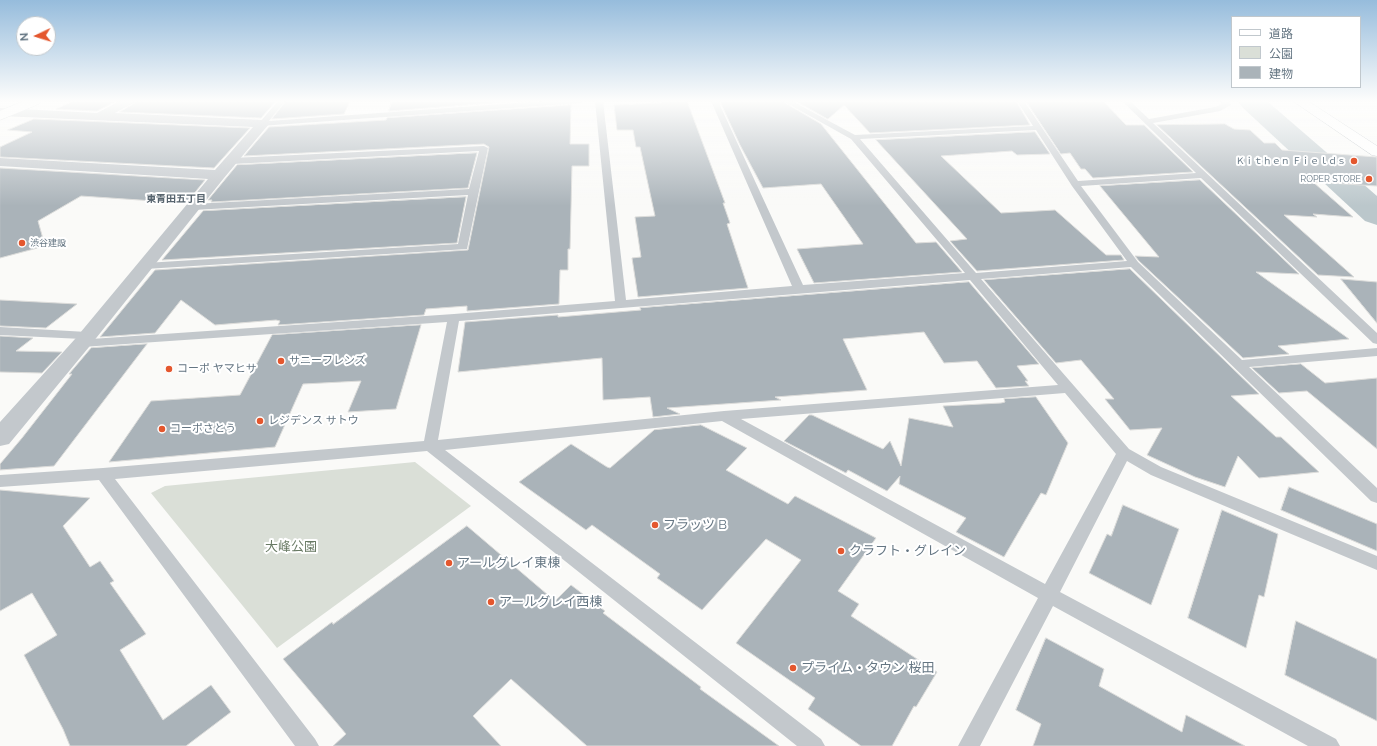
<!DOCTYPE html>
<meta charset="utf-8">
<style>
body{margin:0}
#map{position:relative;width:1377px;height:746px;overflow:hidden;background:#fafaf8;font-family:Raleway,"Noto Sans JP",sans-serif}
canvas{display:block}
.legend{position:absolute;left:1231px;top:16px;width:130px;height:72px;box-sizing:border-box;background:#fff;border:1px solid #c1c8cd;margin:0;padding:5px 7px;list-style:none;font-size:12px;color:#657683}
.legend li{display:flex;align-items:center;gap:8px;height:20px}
.legend b{width:20px;border:1px solid #c1c8cd}
.north{position:absolute;left:16px;top:16px;width:40px;height:40px;box-sizing:border-box;background:#fff;border:1px solid #c1c8cd;border-radius:50%;rotate:266deg;font-size:11px;font-weight:700;line-height:16px;text-align:center;color:#657683}
.north::after{content:'';display:block;margin:auto;width:14px;height:18px;background:#e4572e;clip-path:polygon(50% 0,100% 100%,50% 72%,0 100%)}
</style>
<div id="map">
<canvas width="1377" height="746"></canvas>
<ul class="legend">
<li><b style="height:5px;background:#fff"></b>道路</li>
<li><b style="height:11px;background:#dadfd7"></b>公園</li>
<li><b style="height:11px;background:#aab3b9"></b>建物</li>
</ul>
<div class="north">N</div>
</div>
<script>
const g = document.querySelector('canvas').getContext('2d');
g.lineJoin = 'round';
function fillPath(path, color) { g.fillStyle = color; g.fill(path, 'evenodd'); }
function trace(path, color, width, dash) { g.strokeStyle = color; g.lineWidth = width; g.lineCap = dash ? 'butt' : 'round'; g.setLineDash(dash || []); g.stroke(path); }
function write(font, color, halo, rows, align = 'center') {
  g.font = font + ' Raleway,"Noto Sans JP",sans-serif'; g.lineWidth = 4; g.setLineDash([]); g.textBaseline = 'middle'; g.strokeStyle = halo; g.fillStyle = color; for (const [text, x, y, turn = 0] of rows) {
    g.save(); g.translate(x, y); g.rotate((+turn || 0) * Math.PI / 180); g.textAlign = isNaN(turn) ? turn : align; if (halo) g.strokeText(text, 0, 0); g.fillText(text, 0, 0); g.restore();
  }
}
const green = new Path2D(`
 M 415,462 L 471,506 L 277,648 L 151,493 L 165,486 Z`);
const river = new Path2D(`
 M 1238,101 L 1267,101 L 1377,196 L 1377,225 L 1365,221 L 1242,107 Z`);
const building = new Path2D(`
 M 74,101 L 116,101 L 97,111 L 56,109 Z
 M 138,101 L 276,101 L 261,118 L 120,112 Z
 M 286,101 L 350,101 L 344,114 L 272,119 Z
 M 392,101 L 517,101 L 389,111 Z
 M 660,101 L 687,101 L 725,203 L 723,203 L 730,223 L 727,224 L 748,288 L 638,297 L 632,258 L 641,257 L 635,217 L 655,216 L 640,147 L 636,147 L 633,130 L 617,130 L 614,105 L 661,103 Z
 M 720,101 L 782,101 L 821,124 L 916,243 L 936,242 L 962,272 L 814,283 L 797,249 L 863,244 L 821,184 L 763,188 L 740,145 Z
 M 796,101 L 1016,101 L 1030,125 L 870,133 L 844,105 L 828,119 Z
 M 1026,101 L 1103,101 L 1126,125 L 1144,125 L 1193,172 L 1093,178 L 1085,169 L 1081,169 L 1070,153 L 1061,154 Z
 M 571,105 L 570,144 L 589,144 L 589,166 L 572,166 L 570,249 L 568,249 L 568,270 L 560,270 L 559,304 L 467,311 L 467,306 L 426,309 L 424,315 L 278,325 L 280,321 L 276,320 L 215,325 L 181,300 L 155,333 L 100,337 L 155,270 L 468,250 L 489,147 L 484,144 L 244,156 L 269,127 L 386,120 L 387,118 Z
 M 34,119 L 250,128 L 214,168 L 0,157 L 0,147 L 32,132 L 8,130 Z
 M 1225,124 L 1234,129 L 1250,130 L 1264,143 L 1275,143 L 1282,150 L 1377,157 L 1377,186 L 1313,182 L 1353,217 L 1313,214 L 1317,217 L 1284,215 L 1354,277 L 1318,275 L 1157,125 Z
 M 1035,132 L 1050,154 L 1017,155 L 1012,151 L 941,156 L 1001,213 L 1055,210 L 1106,255 L 1121,255 L 1124,260 L 977,271 L 950,241 L 967,239 L 876,140 Z
 M 477,153 L 468,188 L 211,202 L 212,200 L 208,200 L 237,165 Z
 M 0,168 L 205,180 L 188,201 L 169,202 L 81,196 L 38,221 L 45,246 L 0,258 Z
 M 1200,180 L 1299,274 L 1256,272 L 1349,339 L 1278,346 L 1289,354 L 1243,358 L 1139,261 L 1135,256 L 1159,257 L 1100,186 Z
 M 466,197 L 457,243 L 162,260 L 203,211 Z
 M 1130,269 L 1259,394 L 1231,396 L 1276,437 L 1281,437 L 1319,472 L 1259,478 L 1238,456 L 1225,487 L 1195,477 L 1147,455 L 1162,428 L 1130,430 L 1105,399 L 1114,399 L 1081,360 L 1056,363 L 984,280 Z
 M 1341,279 L 1377,282 L 1377,323 Z
 M 969,282 L 1039,364 L 1017,366 L 1028,381 L 1025,381 L 1029,386 L 996,388 L 977,361 L 944,363 L 924,332 L 843,339 L 867,390 L 775,397 L 781,400 L 667,408 L 680,414 L 653,417 L 650,397 L 603,400 L 602,358 L 458,372 L 465,322 L 558,315 L 558,317 L 641,310 L 640,308 Z
 M 0,300 L 77,304 L 46,328 L 0,326 Z
 M 421,325 L 396,409 L 348,412 L 361,381 L 303,384 L 275,447 L 109,462 L 151,401 L 240,395 L 272,335 Z
 M 0,336 L 33,338 L 16,351 L 62,352 L 42,373 L 0,372 Z
 M 147,344 L 54,466 L 0,470 L 0,464 L 22,438 L 72,374 L 69,374 L 91,348 Z
 M 1301,364 L 1325,383 L 1377,378 L 1377,449 L 1307,391 L 1279,393 L 1252,368 Z
 M 1036,397 L 1068,443 L 1046,495 L 1041,493 L 1004,557 L 956,532 L 966,518 L 899,484 L 900,476 L 887,491 L 848,470 L 846,473 L 784,441 L 809,415 L 812,415 L 883,449 L 890,441 L 901,466 L 909,418 L 953,427 L 943,406 L 1001,403 L 1005,402 L 1004,399 Z
 M 701,425 L 747,448 L 726,470 L 788,504 L 795,496 L 876,538 L 838,591 L 859,604 L 851,616 L 937,672 L 916,707 L 914,706 L 892,746 L 861,746 L 808,709 L 815,698 L 736,643 L 801,560 L 766,539 L 702,610 L 657,578 L 660,574 L 592,525 L 586,530 L 519,482 L 571,444 L 607,467 L 610,468 L 654,430 Z
 M 1289,487 L 1377,524 L 1377,551 L 1281,510 Z
 M 0,490 L 90,498 L 63,526 L 90,567 L 100,561 L 114,581 L 110,583 L 146,634 L 120,650 L 163,720 L 211,685 L 231,712 L 186,746 L 70,746 L 63,729 L 24,655 L 57,635 L 32,593 L 0,611 Z
 M 1123,505 L 1179,529 L 1151,605 L 1089,573 L 1107,534 L 1111,536 Z
 M 1222,510 L 1278,534 L 1264,597 L 1259,595 L 1246,648 L 1188,618 Z
 M 467,526 L 555,601 L 571,585 L 605,611 L 603,613 L 701,687 L 700,689 L 779,746 L 587,746 L 511,679 L 473,716 L 501,746 L 333,746 L 346,734 L 283,659 L 332,622 L 333,624 Z
 M 1296,621 L 1377,659 L 1377,721 L 1285,675 Z
 M 1046,638 L 1104,669 L 1099,686 L 1182,732 L 1186,715 L 1245,746 L 1033,746 L 1041,724 L 1016,710 Z`);
const lane = new Path2D(`
 M 278,101 L 285,101 L 269,121 L 544,101 L 583,101 L 580,103 L 260,126 L 260,122 Z
 M 595,101 L 603,101 L 626,300 L 792,286 L 711,101 L 718,101 L 803,285 L 965,273 L 851,139 L 783,101 L 792,101 L 855,135 L 1033,126 L 1017,101 L 1024,101 L 1078,181 L 1196,173 L 1122,101 L 1130,101 L 1149,119 L 1215,107 L 1222,104 L 1220,101 L 1228,101 L 1231,105 L 1220,111 L 1153,123 L 1377,333 L 1377,344 L 1373,343 L 1201,178 L 1081,186 L 1138,262 L 1242,360 L 1377,348 L 1377,356 L 1249,367 L 1377,488 L 1377,503 L 1371,501 L 1131,267 L 981,279 L 1129,449 L 1161,467 L 1377,556 L 1377,570 L 1151,475 L 1127,461 L 1060,592 L 1336,739 L 1340,746 L 1308,746 L 1053,606 L 980,746 L 958,746 L 1038,598 L 722,421 L 445,450 L 821,739 L 825,746 L 797,746 L 427,451 L 115,479 L 315,739 L 319,746 L 295,746 L 99,480 L 0,487 L 0,475 L 103,468 L 424,441 L 447,322 L 82,347 L 78,346 L 76,343 L 78,340 L 82,339 L 0,335 L 0,327 L 87,332 L 91,333 L 93,336 L 91,339 L 454,314 L 615,301 ZM 1036,130 L 1072,186 L 1127,261 L 976,273 L 860,139 ZM 970,280 L 1058,385 L 724,411 L 438,440 L 459,321 ZM 1065,393 L 1116,454 L 1045,584 L 741,419 Z
 M 484,146 L 488,148 L 467,249 L 145,269 L 140,266 L 145,263 L 458,244 L 468,195 L 193,210 L 188,207 L 193,204 L 469,189 L 479,151 L 232,164 L 228,161 L 232,158 Z`);
const street = new Path2D(`
 M 120,101 L 137,101 L 115,113 L 263,120 L 268,121 L 269,124 L 224,178 L 89,347 L 9,444 L 0,446 L 0,422 L 75,339 L 208,179 L 0,166 L 0,158 L 215,170 L 253,127 L 0,116 L 0,108 L 97,113 Z`);
const secondary = new Path2D(`
 M 24,101 L 41,101 L 39,104 L 0,120 L 0,111 Z
 M 1293,101 L 1308,101 L 1377,146 L 1377,156 L 1372,155 Z`);
const markers = [
 [1354,161,4,"#e4572e"],
 [1369,179,4,"#e4572e"],
 [22,243,4,"#e4572e"],
 [281,361,4,"#e4572e"],
 [169,369,4,"#e4572e"],
 [260,421,4,"#e4572e"],
 [162,429,4,"#e4572e"],
 [655,525,4,"#e4572e"],
 [841,551,4,"#e4572e"],
 [449,563,4,"#e4572e"],
 [491,602,4,"#e4572e"],
 [793,668,4,"#e4572e"]
];
const farPoinames = [
 ["Ｋｉｔｈｅｎ Ｆｉｅｌｄｓ",1346,161],
 ["ROPER STORE",1361,179],
 ["渋谷建設",30,243,"left"]
];
const farNeighbourhoodnames = [
 ["東青田五丁目",176,199]
];
const poiNames = [
 ["サニーフレンズ",289,361],
 ["コーポ ヤマヒサ",177,369],
 ["レジデンス サトウ",268,421],
 ["コーポさとう",170,429]
];
const nearPoinames = [
 ["フラッツ B",663,525],
 ["クラフト・グレイン",849,551],
 ["アールグレイ東棟",457,563],
 ["アールグレイ西棟",499,602],
 ["プライム・タウン 桜田",801,668]
];
const nearParknames = [
 ["大峰公園",291,547]
];
fillPath(green, '#dadfd7');
fillPath(river, '#bbc7cb');
fillPath(building, '#aab3b9');
trace(building, '#dcdcda', 1);
trace(secondary, '#b3babf', 1);
fillPath(lane, '#c3c8cc');
fillPath(street, '#c3c8cc');
fillPath(secondary, '#fff');
const sky = g.createLinearGradient(0, 0, 0, 206);
sky.addColorStop(0, '#96bcdc');
sky.addColorStop(0.49, '#fdfdfc');
sky.addColorStop(1, '#fdfdfc00');
g.fillStyle = sky;
g.fillRect(0, 0, 1377, 206);
for (const [x, y, r, color] of markers) { const dot = new Path2D(); dot.arc(x, y, r, 0, 2 * Math.PI); g.fillStyle = color; g.fill(dot); trace(dot, '#fff', 1.5); }
write('9px', '#657683', '#fff', farPoinames, 'right');
write('bold 10px', '#57646e', '#fff', farNeighbourhoodnames);
write('11px', '#657683', '#fff', poiNames, 'left');
write('13px', '#657683', '#fff', nearPoinames, 'left');
write('13px', '#687a64', '#fff', nearParknames);
</script>
